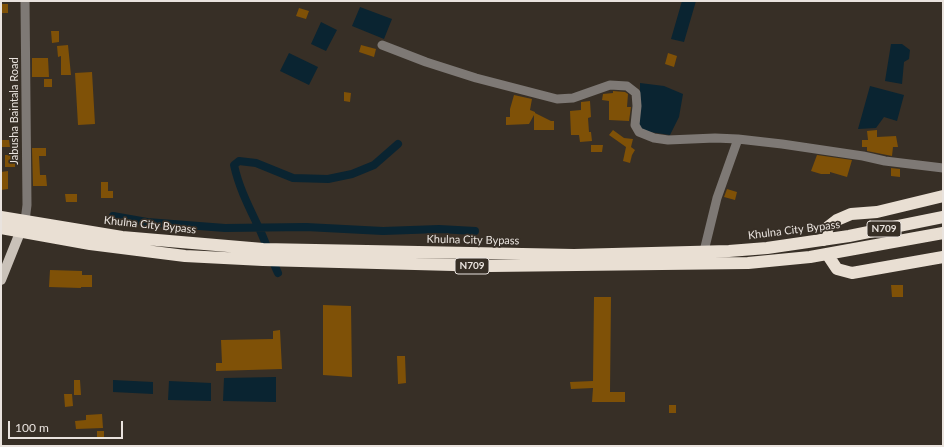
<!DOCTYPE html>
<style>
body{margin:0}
#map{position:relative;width:944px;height:447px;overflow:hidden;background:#372f26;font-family:Lato,sans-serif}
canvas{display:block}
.frame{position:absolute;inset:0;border:2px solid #e9e3de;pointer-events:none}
.scale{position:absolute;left:8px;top:421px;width:115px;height:18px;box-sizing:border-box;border:2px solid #e9e3de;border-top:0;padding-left:5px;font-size:12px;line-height:14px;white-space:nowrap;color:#e9e3de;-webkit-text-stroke:3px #372f26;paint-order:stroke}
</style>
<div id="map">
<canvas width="944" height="447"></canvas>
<div class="frame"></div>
<div class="scale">100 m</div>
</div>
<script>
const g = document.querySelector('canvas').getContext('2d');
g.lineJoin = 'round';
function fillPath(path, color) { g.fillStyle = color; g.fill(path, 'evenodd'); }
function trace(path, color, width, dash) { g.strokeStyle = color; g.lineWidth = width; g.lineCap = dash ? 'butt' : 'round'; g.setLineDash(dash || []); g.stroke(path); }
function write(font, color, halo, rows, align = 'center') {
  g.font = font + ' Lato,sans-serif'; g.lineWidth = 3.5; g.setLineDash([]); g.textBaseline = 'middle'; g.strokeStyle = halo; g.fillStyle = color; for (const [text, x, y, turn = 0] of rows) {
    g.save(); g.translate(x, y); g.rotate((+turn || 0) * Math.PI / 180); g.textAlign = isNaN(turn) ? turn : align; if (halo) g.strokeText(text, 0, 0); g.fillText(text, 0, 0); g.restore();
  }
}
const water = new Path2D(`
 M 682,1 L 696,1 L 684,42 L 671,39 Z
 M 360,7 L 392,19 L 384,39 L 352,26 Z
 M 321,22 L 337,30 L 326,51 L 311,44 Z
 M 891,44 L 902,44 L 910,50 L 909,59 L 904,62 L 902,84 L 885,81 Z
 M 289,53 L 318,67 L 309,85 L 280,71 Z
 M 640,83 L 664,86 L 683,94 L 679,117 L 670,135 L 643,131 L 637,124 L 640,109 Z
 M 870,86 L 904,95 L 897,121 L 884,117 L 876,128 L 858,129 Z
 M 276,377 L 276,402 L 223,401 L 224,378 Z
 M 113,380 L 153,382 L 153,394 L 113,392 Z
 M 169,381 L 211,383 L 211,401 L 168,400 Z`);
const canal = new Path2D(`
 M 113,216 L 147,222 L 225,228 L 306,227 L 383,231 L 439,229 L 475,231
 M 278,273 C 271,258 266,243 259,228 C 249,207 239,188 234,165 L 239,161 L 256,163 L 293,178 L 328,179 L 352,174 L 374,165 L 398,144`);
const building = new Path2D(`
 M 1,4 L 8,4 L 8,13 L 2,13 Z
 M 299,8 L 309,11 L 306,19 L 296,16 Z
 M 51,31 L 59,31 L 59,42 L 52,43 Z
 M 68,45 L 71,75 L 61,75 L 61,56 L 58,57 L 57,46 Z
 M 361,45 L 376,49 L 374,57 L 359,52 Z
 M 668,53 L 677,56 L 674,67 L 665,64 Z
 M 32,58 L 48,58 L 49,77 L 32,77 Z
 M 92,72 L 95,124 L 78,125 L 75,73 Z
 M 44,79 L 52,79 L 52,87 L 44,87 Z
 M 613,91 L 625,92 L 628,94 L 627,107 L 631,107 L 629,121 L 609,120 L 609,101 L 602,100 L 603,94 L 613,93 Z
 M 344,92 L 351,93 L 350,102 L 344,101 Z
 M 514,95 L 532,99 L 530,110 L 535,112 L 535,113 L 551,121 L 554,121 L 554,130 L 534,130 L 534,115 L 529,124 L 506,125 L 506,117 L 510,117 L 510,109 Z
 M 590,101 L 591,117 L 588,118 L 589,132 L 591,132 L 592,141 L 580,142 L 579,135 L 571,135 L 570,111 L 581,110 L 581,102 Z
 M 613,130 L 624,138 L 633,139 L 631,147 L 635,150 L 632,155 L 630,163 L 623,161 L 626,147 L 609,135 Z
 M 877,130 L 877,137 L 896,136 L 898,147 L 893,147 L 892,156 L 867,151 L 867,147 L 862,147 L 862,140 L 868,140 L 867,131 Z
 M 1,140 L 9,140 L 10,147 L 1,147 Z
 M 591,145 L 603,145 L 602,152 L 591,152 Z
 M 32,148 L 46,148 L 46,156 L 39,156 L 40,175 L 46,175 L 47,186 L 33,186 Z
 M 5,155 L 15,155 L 15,167 L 5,167 Z
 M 817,155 L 852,160 L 847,177 L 830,172 L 830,174 L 821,174 L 811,171 Z
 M 891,168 L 900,169 L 900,177 L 891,176 Z
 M 8,171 L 8,189 L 1,190 L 1,172 Z
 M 101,182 L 108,182 L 108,191 L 113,191 L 113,198 L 101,198 Z
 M 727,189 L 737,192 L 735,200 L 724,197 Z
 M 65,194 L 77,194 L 77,202 L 66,202 Z
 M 50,270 L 82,271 L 82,275 L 92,275 L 92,287 L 81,287 L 81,288 L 49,287 Z
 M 891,285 L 903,285 L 903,297 L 892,297 Z
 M 594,297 L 611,297 L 610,392 L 625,392 L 625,402 L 592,402 L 593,388 L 571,389 L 570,382 L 593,381 Z
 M 323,305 L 351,306 L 352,377 L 323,375 Z
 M 280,330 L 282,369 L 216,371 L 216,363 L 222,363 L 221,340 L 273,339 L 273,331 Z
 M 397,356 L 405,356 L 406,383 L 398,384 Z
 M 74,380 L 80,380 L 81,395 L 74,395 Z
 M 64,394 L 72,394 L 73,406 L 65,407 Z
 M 669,405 L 676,405 L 676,413 L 669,413 Z
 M 102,414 L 103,428 L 76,429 L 75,421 L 86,420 L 86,415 Z
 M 97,431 L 104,431 L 104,439 L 97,439 Z`);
const minor = new Path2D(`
 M 382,45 L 426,62 L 476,78 L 557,99 L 573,98 L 610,85 L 627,86 L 636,93 L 637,106 L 635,125 L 639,132 L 654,138 L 668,140 L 715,138 L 738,139 L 782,144 L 863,156 L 885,161 L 943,168
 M 25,221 L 27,205 L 25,1
 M 704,251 L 717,198 L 738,139`);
const major = new Path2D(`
 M 1,280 L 23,225`);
const highway = new Path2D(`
 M 1,217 L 122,237 L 263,249 L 574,255 L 729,251 L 767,248 L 849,236 L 943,217
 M 1,228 L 90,244 L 185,256 L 263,260 L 491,266 L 748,263 L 810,257 L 943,233
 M 824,240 L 828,227 L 837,220 L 851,214 L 877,212 L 943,196
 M 827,254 L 837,269 L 852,273 L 943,257`);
const shields = [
 [884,229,34],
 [472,266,34]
];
const shieldNames = [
 ["N709",884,229],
 ["N709",472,266]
];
const streetNames = [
 ["Jabusha Baintala Road",14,111,-90],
 ["Khulna City Bypass",150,225,6],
 ["Khulna City Bypass",794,230,-7],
 ["Khulna City Bypass",473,240,1]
];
fillPath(water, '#0a2431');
trace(canal, '#0a2431', 8);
fillPath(building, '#7f5107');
trace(minor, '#7e7975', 9);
trace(major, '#cac2b9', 10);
trace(highway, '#e9dfd3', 12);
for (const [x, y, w] of shields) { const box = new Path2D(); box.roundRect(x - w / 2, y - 8, w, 16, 3); g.fillStyle = '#372f26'; g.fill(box); trace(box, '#e9e3de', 1); }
write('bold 10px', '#e9e3de', null, shieldNames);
write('11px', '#e9e3de', '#372f26', streetNames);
</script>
